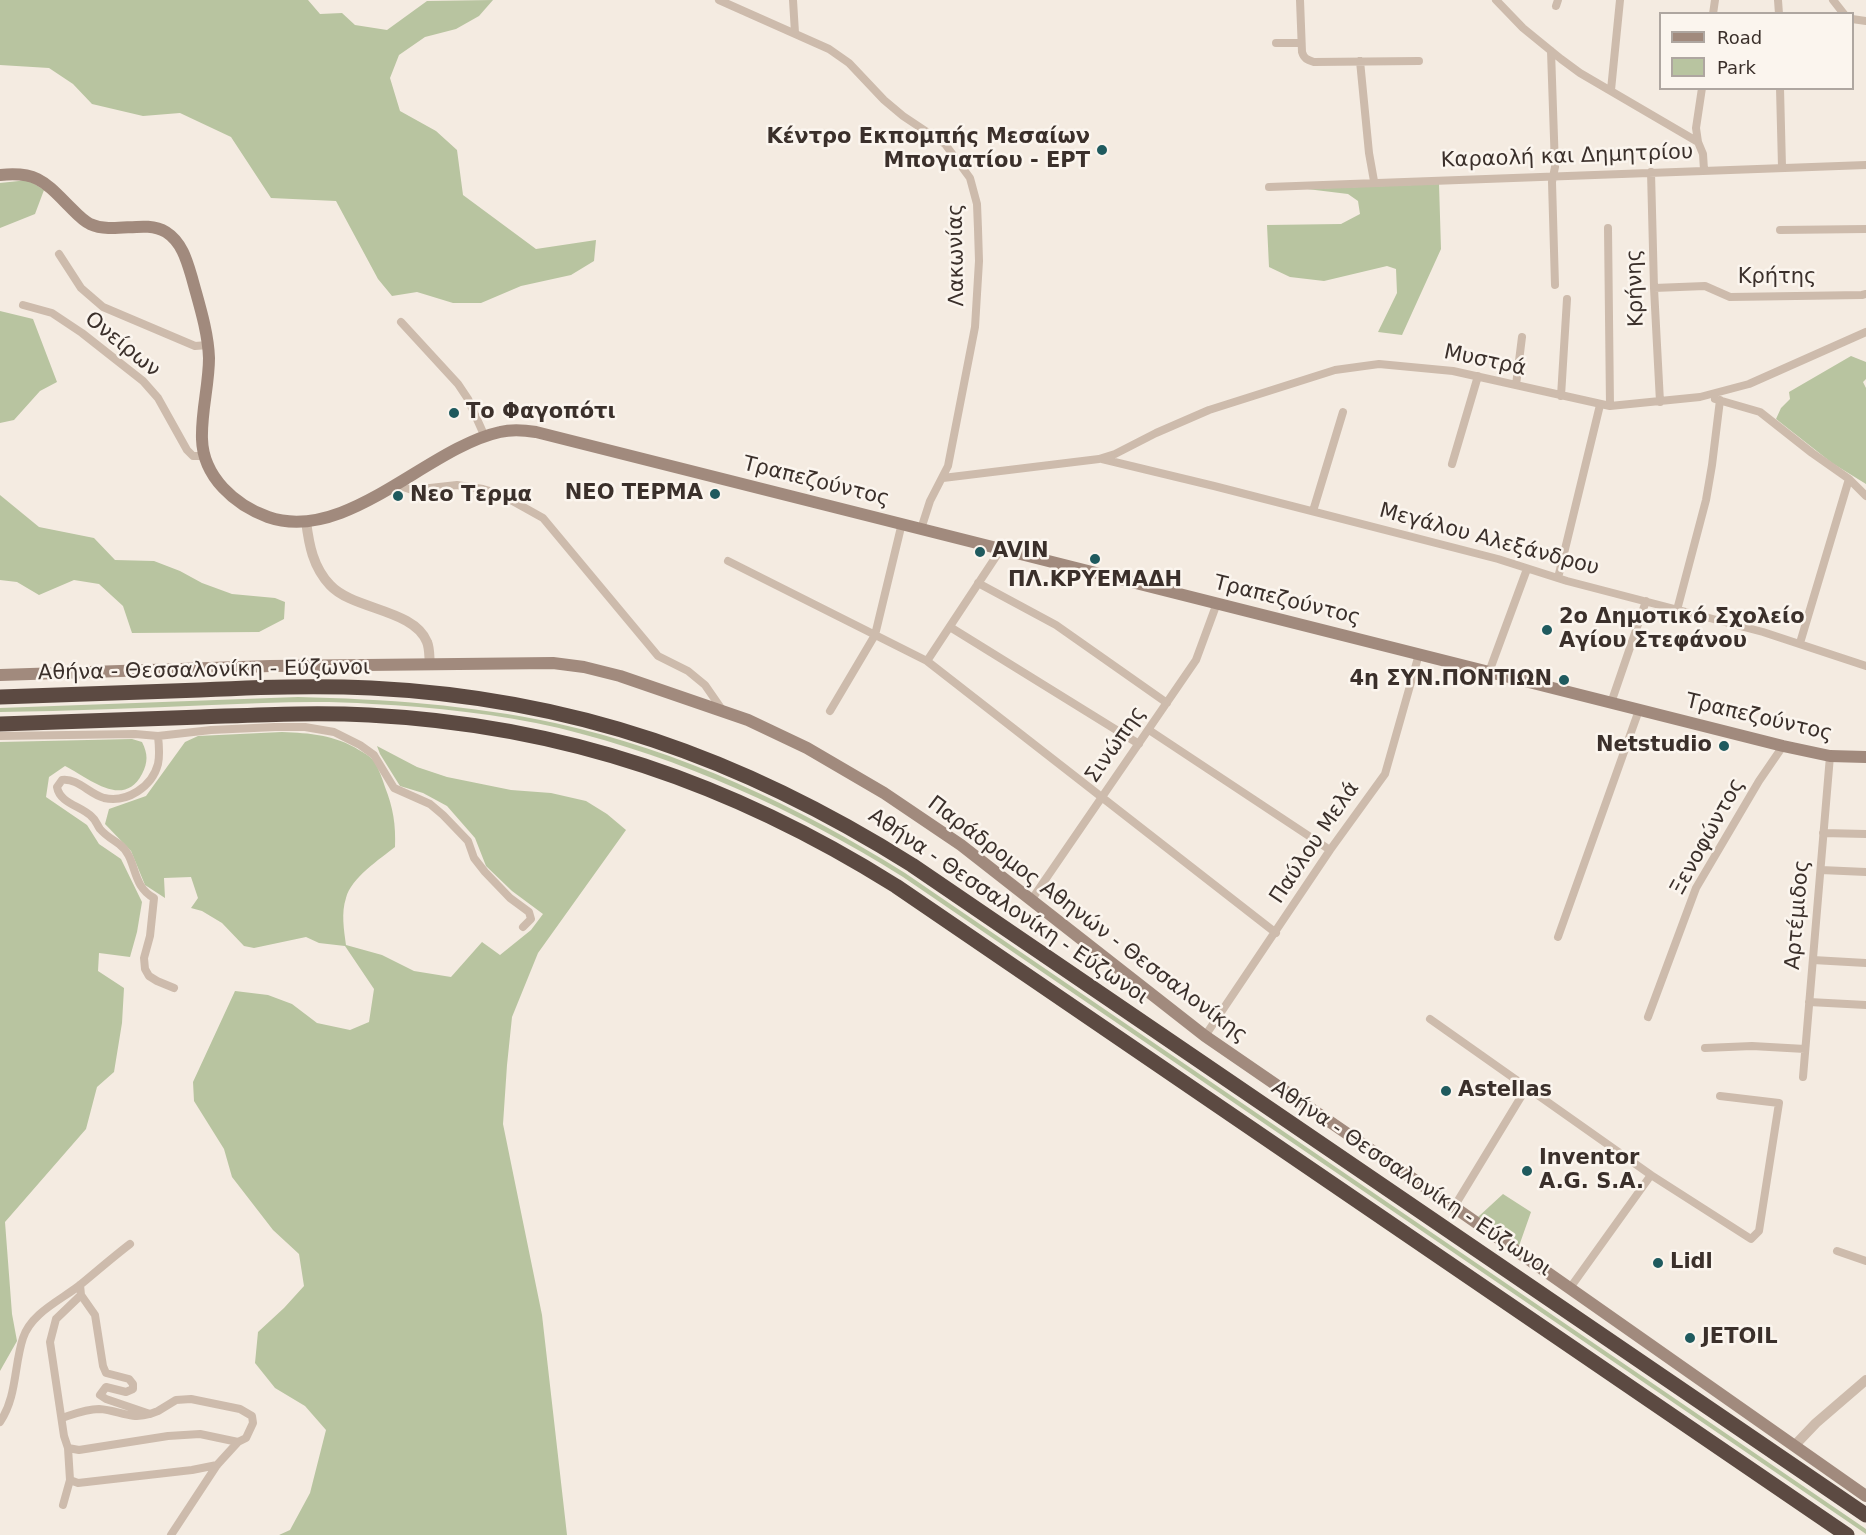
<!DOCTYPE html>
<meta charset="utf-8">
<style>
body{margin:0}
#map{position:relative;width:1866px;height:1535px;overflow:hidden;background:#f4ebe1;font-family:"DejaVu Sans",sans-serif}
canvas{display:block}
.legend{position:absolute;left:1659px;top:12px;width:195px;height:78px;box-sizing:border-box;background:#fbf5ee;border:2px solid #aea6a0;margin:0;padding:8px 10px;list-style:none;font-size:18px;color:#3b302b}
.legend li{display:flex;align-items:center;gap:12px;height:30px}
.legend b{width:30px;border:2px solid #aea6a0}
</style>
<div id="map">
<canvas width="1866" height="1535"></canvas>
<ul class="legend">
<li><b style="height:8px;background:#a18a7d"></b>Road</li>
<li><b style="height:16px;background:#b8c4a0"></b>Park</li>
</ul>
</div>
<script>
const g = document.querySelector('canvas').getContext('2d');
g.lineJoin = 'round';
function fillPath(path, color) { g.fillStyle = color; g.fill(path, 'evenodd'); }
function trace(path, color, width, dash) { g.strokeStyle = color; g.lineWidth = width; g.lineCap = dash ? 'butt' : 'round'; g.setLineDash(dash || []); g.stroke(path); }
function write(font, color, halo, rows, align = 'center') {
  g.font = font + ' "DejaVu Sans",sans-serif'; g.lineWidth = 5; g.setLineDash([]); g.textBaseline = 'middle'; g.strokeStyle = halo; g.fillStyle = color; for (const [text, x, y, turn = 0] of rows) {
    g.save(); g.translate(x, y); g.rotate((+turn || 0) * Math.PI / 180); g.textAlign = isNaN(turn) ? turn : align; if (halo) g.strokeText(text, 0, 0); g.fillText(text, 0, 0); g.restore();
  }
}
const green = new Path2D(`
 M 0,0 L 308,0 L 320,14 L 342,13 L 355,25 L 387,30 L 427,1 L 493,0 L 479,16 L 456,29 L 425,37 L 399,55 L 390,78 L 400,111 L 436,131 L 457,150 L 463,195 L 536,249 L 596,240 L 594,261 L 571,275 L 521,286 L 481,303 L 453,303 L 417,292 L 392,296 L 378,279 L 336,201 L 271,198 L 231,137 L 180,113 L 143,116 L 92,104 L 73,84 L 49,68 L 0,65 Z
 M 28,180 L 44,190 L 35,214 L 0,228 L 0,183 Z
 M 1439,184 L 1441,249 L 1402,335 L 1378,332 L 1397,293 L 1396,269 L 1387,266 L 1324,281 L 1290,277 L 1269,267 L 1267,225 L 1341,224 L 1360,214 L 1358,201 L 1348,194 L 1307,189 Z
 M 0,311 L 33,319 L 57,382 L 40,391 L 14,420 L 0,423 Z
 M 1851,356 L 1866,362 L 1866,379 L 1863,382 L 1866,388 L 1866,484 L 1832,463 L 1776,419 L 1781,408 L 1790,399 L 1789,392 Z
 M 0,495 L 39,527 L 94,538 L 115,560 L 154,561 L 180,571 L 202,583 L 232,594 L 275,598 L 285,602 L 284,619 L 259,632 L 132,633 L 123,606 L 99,584 L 74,580 L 39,595 L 17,582 L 0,580 Z
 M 298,697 C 384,699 471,705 555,723 C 680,750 798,806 905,873 L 1866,1529 L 1866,1534 L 903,877 C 796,810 682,758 559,728 C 498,714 434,707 372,704 C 319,700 265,703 212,705 C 141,708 71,711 0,712 L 0,708 Z
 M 282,732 C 310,733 335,735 359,750 C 364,753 370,756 374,761 C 379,769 382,778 385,787 C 393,807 396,825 395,847 C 380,859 351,878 346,898 C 341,913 344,930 346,945 L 382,955 L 414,971 L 451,977 L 482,942 L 500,955 L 531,930 L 543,914 L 512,891 L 486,866 L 475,838 L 447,806 L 423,793 L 400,786 L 380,754 L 377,746 L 417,767 L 447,777 L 511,790 L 551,793 L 586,801 L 607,814 L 626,830 L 538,953 L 512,1017 L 507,1065 L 503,1124 L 542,1315 L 567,1535 L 279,1535 L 290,1530 L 310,1493 L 326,1430 L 305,1406 L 275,1388 L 255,1363 L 258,1332 L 284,1308 L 304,1286 L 299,1254 L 273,1230 L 232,1177 L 224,1149 L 194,1101 L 193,1082 L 235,991 L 268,995 L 292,1004 L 317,1023 L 350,1030 L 369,1022 L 374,989 L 345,946 L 319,943 L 306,937 L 254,948 L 244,946 L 222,923 L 202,911 L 191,908 L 198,898 L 191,877 L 164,878 L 165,898 L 145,885 L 131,851 L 105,824 L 109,809 L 146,796 L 185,742 L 198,736 Z
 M 132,739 L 142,742 C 148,754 148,762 142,774 C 123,810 88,777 65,766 L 49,777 L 46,797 L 87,825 L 99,844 L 121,859 L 142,902 L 137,932 L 130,957 L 99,953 L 98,971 L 124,988 L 122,1023 L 114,1072 L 97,1087 L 86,1129 L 5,1222 L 12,1314 L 17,1341 L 0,1371 L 0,742 Z
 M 1503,1194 L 1531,1212 L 1519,1246 L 1478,1217 Z`);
const minor = new Path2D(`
 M 719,0 L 829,49 L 849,63 L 884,100 L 903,116 L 945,144 L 970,178 L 977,204 L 978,229 L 979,261 L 975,327 L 948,466 L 930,501 L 921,529
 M 793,0 L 795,33
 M 1300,0 L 1302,52 C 1304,59 1308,60 1314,62 L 1419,61
 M 1496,0 L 1523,28 L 1561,59 L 1580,73 L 1698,142 L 1703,154 L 1704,170
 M 1778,0 L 1779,14
 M 1833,0 L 1844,14
 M 1556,6 L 1558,0
 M 1713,14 L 1715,0
 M 1852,19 L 1866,21
 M 1276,43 L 1301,43
 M 1551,51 L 1555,167 L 1552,182 L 1555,285
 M 1360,61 L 1369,153 L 1374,181
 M 1780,88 L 1782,167
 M 1611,90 L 1620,0
 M 1698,142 L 1696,128 L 1702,88
 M 1651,172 L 1654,288 L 1660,402
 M 1269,187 L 1866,165
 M 1608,228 L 1610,406
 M 1780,230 L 1866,229
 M 59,254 L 81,288 L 103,307 L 195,346 L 208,345
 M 1654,288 L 1705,286 L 1730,297 L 1862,295 L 1866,294
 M 23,305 L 52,313 L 82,333 L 143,381 L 158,398 L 187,450 L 193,456 L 204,456
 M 401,322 L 458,384 L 468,399 L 485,437
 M 1516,385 L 1522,337
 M 1561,396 L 1567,299
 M 1715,399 L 1760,412 L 1812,453 L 1849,479 L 1866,496
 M 1102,459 L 1214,486 L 1498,559 L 1567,581 L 1763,632 L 1866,666
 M 1452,464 L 1478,376
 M 943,478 L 1099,459 L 1115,454 L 1156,433 L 1209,410 L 1335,370 L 1379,364 L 1453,371 L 1610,406 L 1700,397 L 1749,384 L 1866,332
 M 399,482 L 403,487 L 412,490 L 457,485 L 483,489 L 500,494 L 543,518 L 658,656 L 688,671 L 705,685 L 723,711
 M 1313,511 L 1343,412
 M 728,561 L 927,661 L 1276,933
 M 1558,578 L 1600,405
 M 978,583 L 1056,625 L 1167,703
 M 1677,610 L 1706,500 L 1712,465 L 1720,400
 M 950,627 L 1139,744
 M 1800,643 L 1849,479
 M 927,661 L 1001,549
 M 1489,672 L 1527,569
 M 1611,703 L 1646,601
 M 830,711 L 875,635 L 902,523
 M 1149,730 L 1330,850
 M 0,736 L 135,734 L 158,736 L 211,730 L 275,727 L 305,727 L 334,732 L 360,745 L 374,755 L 394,788 L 430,804 L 443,815 L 468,841 L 474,858 L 485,872 L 510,898 L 529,912 L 531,919 L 523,927
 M 158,736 C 159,745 160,755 158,764 C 152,787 127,803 104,798 C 89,794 78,778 62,780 L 57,787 C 60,804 82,806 92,817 C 96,820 97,825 100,829 C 106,836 112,839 119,844 C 138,858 130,885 154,898 L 150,936 L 144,958 L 145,969 L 149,976 L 157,981 L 174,988
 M 1823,833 L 1866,834
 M 1821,870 L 1866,872
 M 1032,899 L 1196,660 L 1217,603
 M 1558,937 L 1639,710
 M 1813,960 L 1866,963
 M 1809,1002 L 1866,1005
 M 1648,1017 L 1696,888 L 1759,781 L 1783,746
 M 1430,1019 L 1651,1175 L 1751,1239 L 1759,1231 L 1779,1103 L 1720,1096
 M 1205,1036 L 1330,850 L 1385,774 L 1419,654
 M 1705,1048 L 1752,1046 L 1805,1049
 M 1803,1077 L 1830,756
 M 1454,1207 L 1527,1087
 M 1837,1251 L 1866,1261
 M 80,1285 L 81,1295 L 56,1319 L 50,1342 L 64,1436 L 68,1448 L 79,1450 L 168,1436 L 200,1434 L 238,1442 L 246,1438 L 253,1423 L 252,1416 L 240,1409 L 191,1399 L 176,1400 L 158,1411 L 150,1414 L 106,1399 L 100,1395 L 106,1387 L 126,1392 L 133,1389 L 133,1384 L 129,1379 L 106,1373 L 103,1366 L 95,1315 L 81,1295
 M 1570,1288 L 1651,1175
 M 62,1418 C 74,1414 86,1409 99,1409 C 119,1410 129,1420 150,1414
 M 0,1422 C 17,1397 14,1365 23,1338 C 31,1313 61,1300 80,1285 C 97,1271 113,1257 130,1244
 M 70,1480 L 78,1483 L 192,1470 L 217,1465
 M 63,1505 L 70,1480 L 68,1448
 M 171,1535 L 217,1465 L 238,1442`);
const tertiary = new Path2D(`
 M 306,521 C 309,545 313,567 330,585 C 353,610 414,609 427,642 C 430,649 429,658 430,665
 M 1795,1445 L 1816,1423 L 1866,1380`);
const secondary = new Path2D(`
 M 0,175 C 37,171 45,182 70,207 C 76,213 82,220 90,224 C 114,235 145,219 166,232 C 182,242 187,261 192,278 C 199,304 208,331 209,358 C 209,385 201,412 202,439 C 203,477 235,505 268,517 C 346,544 427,448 500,432 C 512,429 524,430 536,432 L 1783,746 L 1830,756 L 1866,757
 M 0,675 L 270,666 L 553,663 L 584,667 L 620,676 L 748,720 L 807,748 L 884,793 L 961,845 L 1205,1036 L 1454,1207 L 1866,1496`);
const motorway = new Path2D(`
 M 0,697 C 67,695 133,692 200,690 C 257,687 314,685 371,688 C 573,698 742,758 912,865 L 1866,1515
 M 0,724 C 67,722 134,719 201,717 C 257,715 313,712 369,715 C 563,725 732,783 896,886 L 1847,1535`);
const markers = [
 [1102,150,6,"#1f5a5e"],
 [454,413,6,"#1f5a5e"],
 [715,494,6,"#1f5a5e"],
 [398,496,6,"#1f5a5e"],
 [980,552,6,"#1f5a5e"],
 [1095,559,6,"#1f5a5e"],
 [1547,630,6,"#1f5a5e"],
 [1564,680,6,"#1f5a5e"],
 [1724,746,6,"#1f5a5e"],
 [1446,1091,6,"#1f5a5e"],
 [1527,1171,6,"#1f5a5e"],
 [1658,1263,6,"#1f5a5e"],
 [1690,1338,6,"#1f5a5e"]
];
const poiNames = [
 ["Κέντρο Εκπομπής Μεσαίων",1090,138,"right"],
 ["Μπογιατίου - ΕΡΤ",1090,162,"right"],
 ["Το Φαγοπότι",466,413],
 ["ΝΕΟ ΤΕΡΜΑ",703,494,"right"],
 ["Νεο Τερμα",410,496],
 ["AVIN",992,552],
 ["ΠΛ.ΚΡΥΕΜΑΔΗ",1095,581,"center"],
 ["2ο Δημοτικό Σχολείο",1559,618],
 ["Αγίου Στεφάνου",1559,642],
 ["4η ΣΥΝ.ΠΟΝΤΙΩΝ",1552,680,"right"],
 ["Netstudio",1712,746,"right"],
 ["Astellas",1458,1091],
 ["Inventor",1539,1159],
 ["A.G. S.A.",1539,1183],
 ["Lidl",1670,1263],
 ["JETOIL",1702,1338]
];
const streetNames = [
 ["Καραολή και Δημητρίου",1567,157,-2],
 ["Λακωνίας",957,255,-91],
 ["Κρήτης",1777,278],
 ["Κρήνης",1636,288,-92],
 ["Ονείρων",122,345,39],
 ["Μυστρά",1485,361,12],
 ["Τραπεζούντος",816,482,14],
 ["Μεγάλου Αλεξάνδρου",1489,540,15],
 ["Τραπεζούντος",1287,601,14],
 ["Αθήνα - Θεσσαλονίκη - Εύζωνοι",204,671,-1],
 ["Τραπεζούντος",1759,718,13],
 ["Σινώπης",1116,745,-55],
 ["Ξενοφώντος",1708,837,-61],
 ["Παύλου Μελά",1315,843,-56],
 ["Αθήνα - Θεσσαλονίκη - Εύζωνοι",1008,907,34],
 ["Αρτέμιδος",1798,915,-85],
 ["Παράδρομος Αθηνών - Θεσσαλονίκης",1087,920,37],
 ["Αθήνα - Θεσσαλονίκη - Εύζωνοι",1411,1179,34]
];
fillPath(green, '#b8c4a0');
trace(minor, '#cdbbac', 8);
trace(tertiary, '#cdbbac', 10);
trace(secondary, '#a18a7d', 12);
trace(motorway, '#5c4a42', 15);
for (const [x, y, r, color] of markers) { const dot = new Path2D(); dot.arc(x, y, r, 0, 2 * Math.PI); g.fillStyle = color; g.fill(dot); trace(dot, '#fbf5ee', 2); }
write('bold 21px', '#3b302b', '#fbf5ee', poiNames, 'left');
write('21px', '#3b302b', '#fbf5ee', streetNames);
</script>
